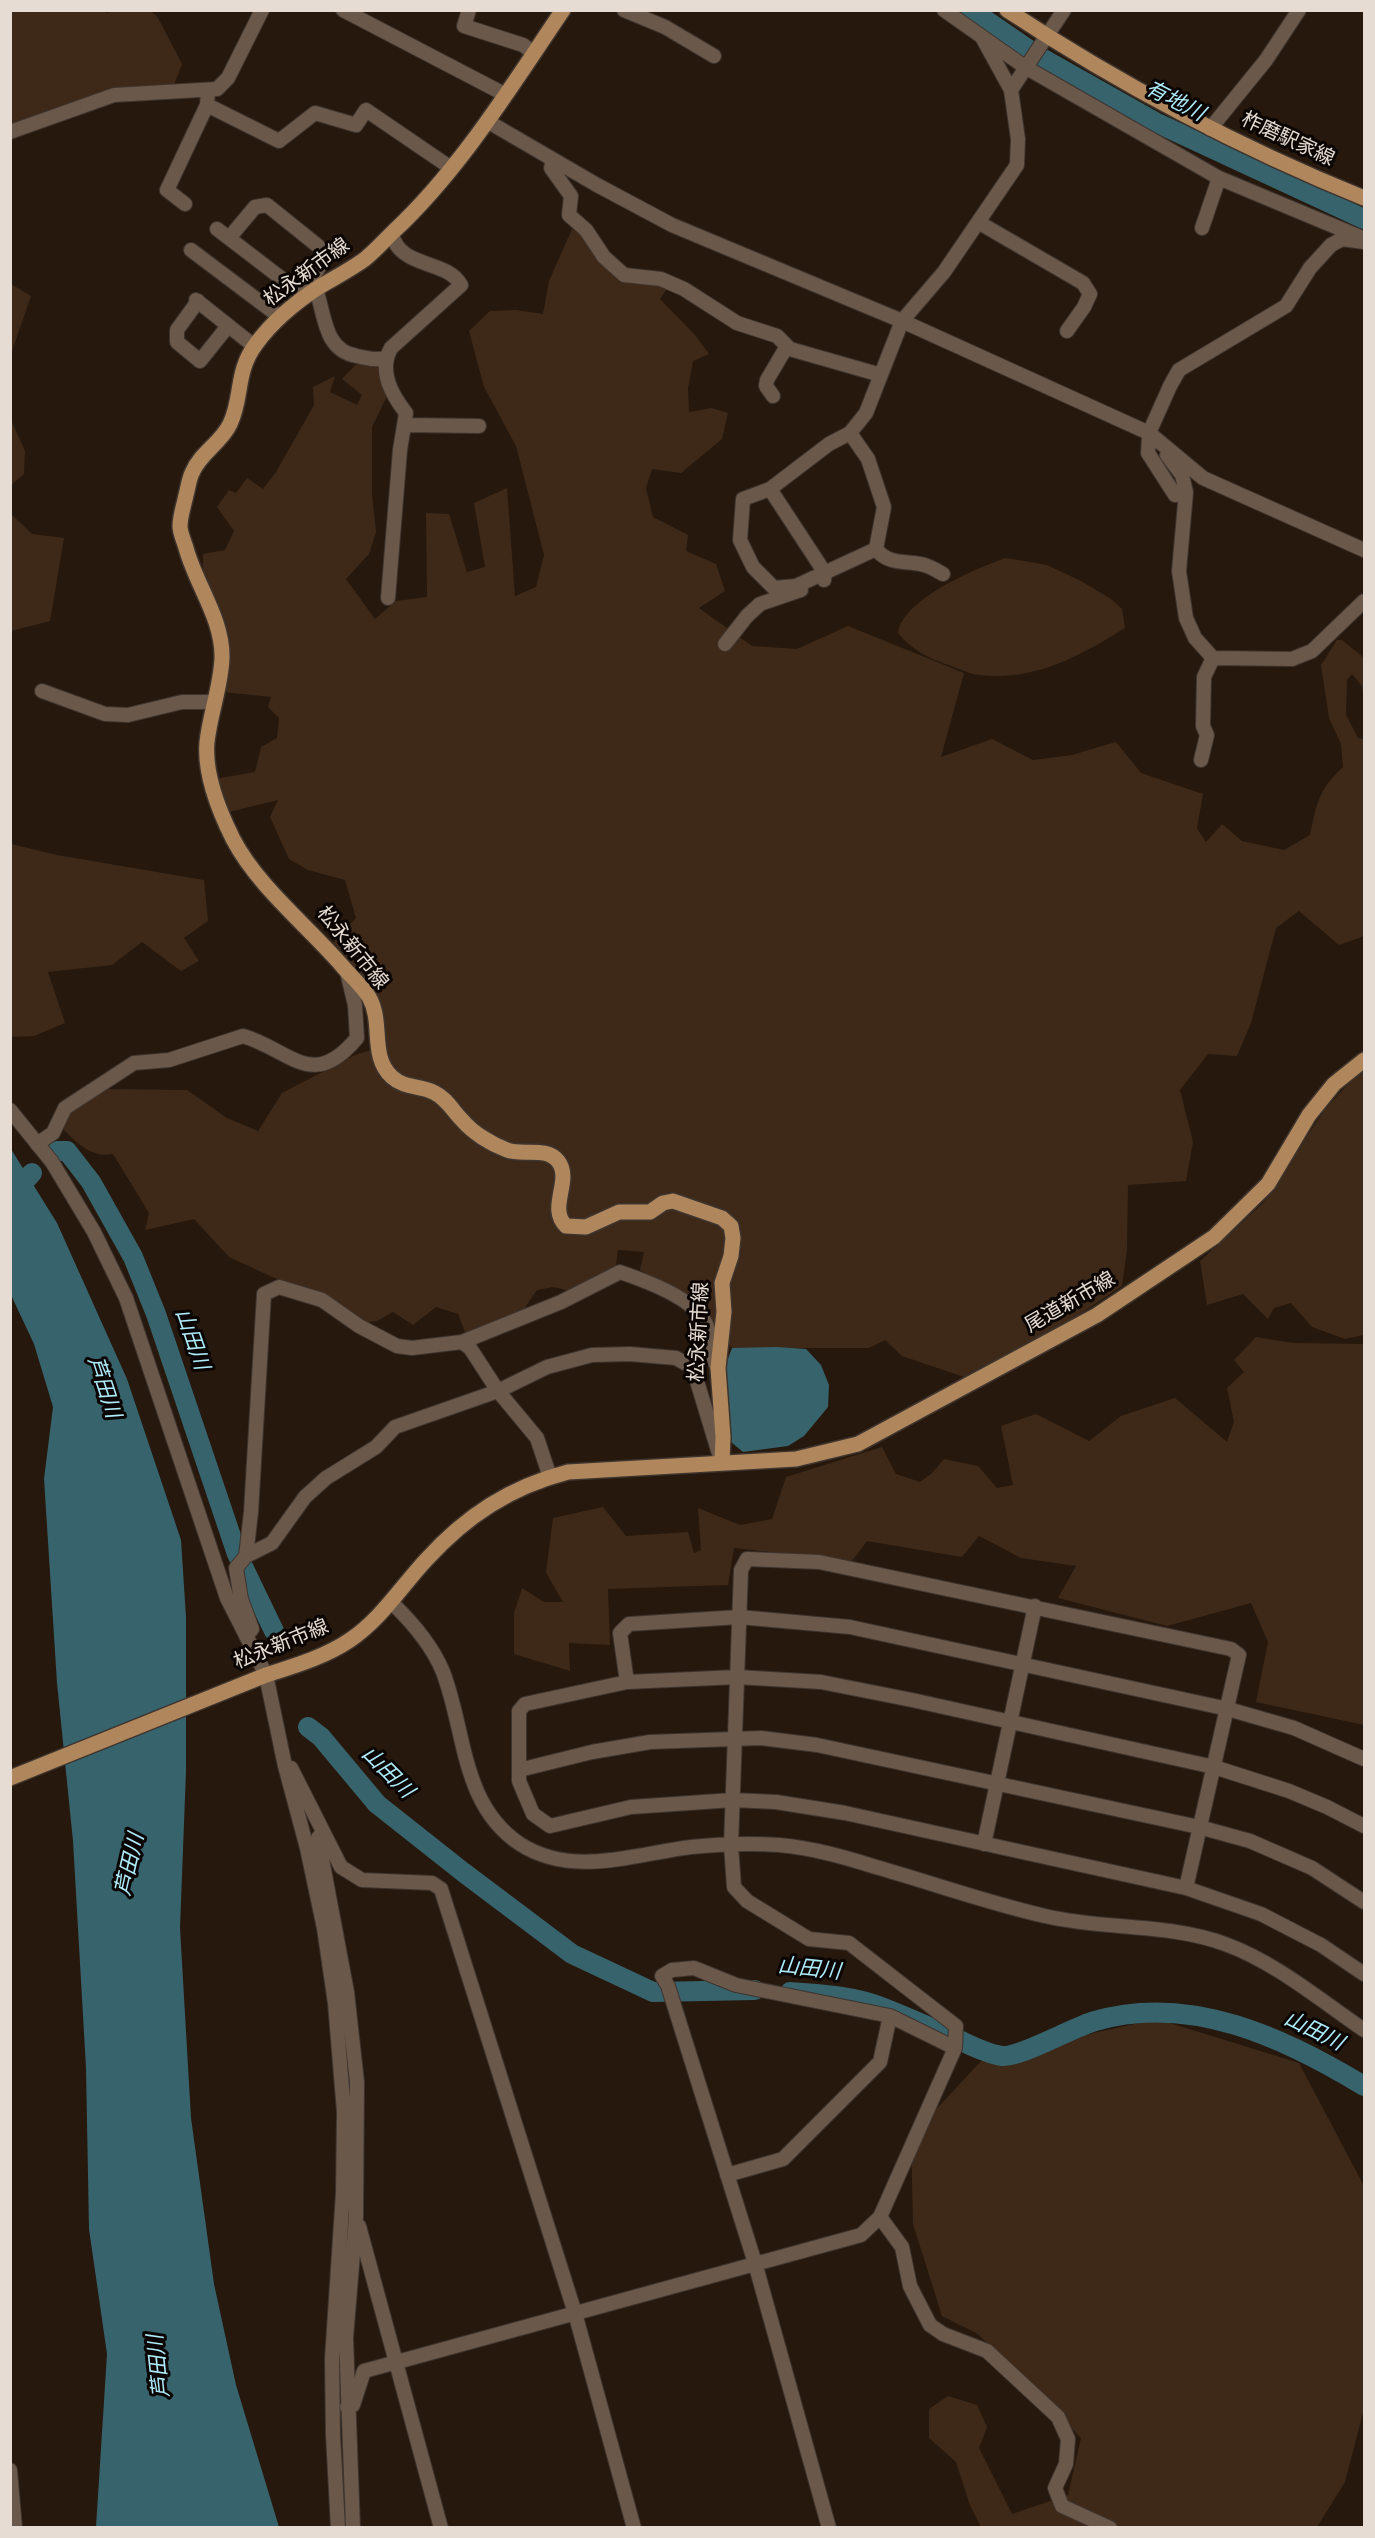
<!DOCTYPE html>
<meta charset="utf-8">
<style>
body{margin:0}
#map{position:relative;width:1375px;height:2538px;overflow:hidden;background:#26180c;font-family:Overpass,sans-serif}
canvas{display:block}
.frame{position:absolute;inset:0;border:12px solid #e6dcd3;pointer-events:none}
</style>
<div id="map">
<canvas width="1375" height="2538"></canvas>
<div class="frame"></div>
</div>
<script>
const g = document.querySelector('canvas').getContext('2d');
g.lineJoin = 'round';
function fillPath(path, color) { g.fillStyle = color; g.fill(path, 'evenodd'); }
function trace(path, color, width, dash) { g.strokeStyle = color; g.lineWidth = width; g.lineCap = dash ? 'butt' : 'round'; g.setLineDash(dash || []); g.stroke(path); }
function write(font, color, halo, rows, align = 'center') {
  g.font = font + ' Overpass,"Noto Sans JP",sans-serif'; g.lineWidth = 6; g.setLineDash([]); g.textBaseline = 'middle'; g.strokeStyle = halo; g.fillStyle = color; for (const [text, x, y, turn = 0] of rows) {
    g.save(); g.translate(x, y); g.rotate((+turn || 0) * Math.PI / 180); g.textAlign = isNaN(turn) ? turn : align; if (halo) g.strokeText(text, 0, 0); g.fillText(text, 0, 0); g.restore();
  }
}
const green = new Path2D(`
 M 102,10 L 107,13 L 113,11 L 148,10 L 157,16 L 182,64 L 174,85 L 109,94 L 11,126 L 11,11 Z
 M 572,229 L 588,239 L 616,275 L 668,287 L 660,299 L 695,335 L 709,354 L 693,361 L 688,388 L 689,412 L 712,408 L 728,413 L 722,439 L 681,473 L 652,469 L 646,488 L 653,517 L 688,535 L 686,551 L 716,564 L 725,591 L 699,608 L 752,646 L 797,649 L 848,626 L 964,673 L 941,757 L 992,739 L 1033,760 L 1072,755 L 1116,742 L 1141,773 L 1203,794 L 1197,828 L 1206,842 L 1222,824 L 1242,841 L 1284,850 L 1310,835 C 1317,802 1318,791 1343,767 L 1341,744 L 1329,718 L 1321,665 L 1337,640 L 1342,640 L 1364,658 L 1364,700 L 1362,686 L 1352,674 L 1347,680 L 1346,715 L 1358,738 L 1364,739 L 1364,936 L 1339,945 L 1299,911 L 1276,928 L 1251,1023 L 1237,1056 L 1208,1054 L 1180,1090 L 1193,1142 L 1186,1181 L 1128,1185 L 1127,1249 L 1122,1286 L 1071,1320 L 964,1377 L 902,1356 L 885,1340 L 869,1348 L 732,1348 L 687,1297 L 640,1270 L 644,1252 L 618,1250 L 615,1272 L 575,1292 L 553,1287 L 537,1290 L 522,1312 L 466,1335 L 458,1314 L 436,1307 L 413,1325 L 393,1312 L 377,1321 L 358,1323 L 317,1294 L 279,1280 L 229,1257 L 194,1219 L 145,1230 L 149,1213 L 113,1154 C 92,1158 78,1144 64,1130 L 65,1116 L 102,1089 L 187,1090 L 227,1118 L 258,1131 L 282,1093 L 355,1055 L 371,1050 L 382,1063 L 386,1028 L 369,984 L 333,943 L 356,918 L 345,880 L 308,870 L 289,859 L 270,817 L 278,800 L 229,812 L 215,779 L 255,772 L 261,747 L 277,738 L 279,718 L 268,707 L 271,697 L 223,692 L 203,580 L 203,554 L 225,550 L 234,531 L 217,507 L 229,490 L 236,493 L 247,478 L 263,489 L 276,472 L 314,405 L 313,387 L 335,376 L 330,392 L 357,405 L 362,395 L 342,379 L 362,358 L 381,370 L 389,392 L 372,427 L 372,494 L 376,532 L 369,554 L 346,579 L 375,619 L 396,601 L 427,597 L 426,513 L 449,514 L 467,572 L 485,567 L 474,503 L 507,488 L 515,596 L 536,587 L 544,555 L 516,446 L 484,387 L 469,331 L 490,311 L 516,310 L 543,314 L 549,281 Z
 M 11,284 L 31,296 L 12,351 L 11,387 Z
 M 11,420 L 25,451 L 24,474 L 11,485 Z
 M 10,513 L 32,534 L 64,538 L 50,621 L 11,631 Z
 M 1006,558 L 1047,565 L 1081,581 L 1111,599 L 1122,609 L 1125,628 C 1078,657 1036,681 979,675 C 969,674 958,668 948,665 C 928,658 912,650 898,633 C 903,599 976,568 1006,558 Z
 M 11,844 L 57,855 L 204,880 L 208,921 L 184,938 L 199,961 L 181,971 L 142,942 L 112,965 L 48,972 L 65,1023 L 34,1036 L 11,1037 Z
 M 1364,1067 L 1364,1335 L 1345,1339 L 1312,1327 L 1291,1303 L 1274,1308 L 1268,1319 L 1243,1294 L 1207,1305 L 1200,1261 L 1263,1203 L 1325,1109 Z
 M 1256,1337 L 1293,1343 L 1364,1344 L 1364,1725 L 1256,1702 L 1268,1642 L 1251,1603 L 1167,1626 L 1058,1598 L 1076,1566 L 1021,1558 L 979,1536 L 962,1557 L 867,1541 L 852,1561 L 734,1548 L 728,1585 L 608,1589 L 610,1645 L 569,1643 L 570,1671 L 514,1654 L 514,1613 L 522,1588 L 544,1602 L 563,1602 L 546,1573 L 553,1518 L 603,1507 L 626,1536 L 688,1532 L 694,1553 L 701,1550 L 698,1508 L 740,1525 L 772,1519 L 786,1477 L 882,1447 L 896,1474 L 920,1482 L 932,1473 L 944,1459 L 978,1466 L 997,1488 L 1013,1485 L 1001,1426 L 1036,1414 L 1089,1441 L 1121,1416 L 1175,1398 L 1227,1442 L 1234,1422 L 1227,1388 L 1244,1372 L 1234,1360 Z
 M 1157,2019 L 1299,2063 L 1364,2186 L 1364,2409 L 1345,2482 L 1317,2527 L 981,2527 L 970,2505 L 956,2462 L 929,2438 L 929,2409 L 948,2396 L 977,2405 L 987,2427 L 979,2448 L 1012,2514 L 1068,2495 L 1081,2438 L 978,2334 L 942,2316 L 913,2224 L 911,2136 L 985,2057 Z`);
const water = new Path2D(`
 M 11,1149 L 57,1223 L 127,1379 L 181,1540 L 186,1617 L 186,1771 L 180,1928 L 191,2118 L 214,2284 L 236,2385 L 279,2527 L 96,2527 L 107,2354 L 89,2229 L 86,2068 L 73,1841 L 57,1683 L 44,1479 L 53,1407 L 34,1344 L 11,1295 Z
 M 777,1347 L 806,1349 L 821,1365 L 829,1385 L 828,1407 L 804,1436 L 788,1446 L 743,1452 L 731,1442 L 726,1364 L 732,1348 Z`);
const river = new Path2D(`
 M 971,10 L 1038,56 L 1155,122 L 1364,219
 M 57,1151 L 67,1151 L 91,1182 L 133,1257 L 156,1314 L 237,1554 L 274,1631
 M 10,1197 L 32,1173
 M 308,1727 L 321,1737 L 377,1804 L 463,1872 L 572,1954 L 653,1992 L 755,1990
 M 790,1992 C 821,1994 855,1996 884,2008 C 909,2018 934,2029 959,2040 C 972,2046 987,2054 1002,2056 C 1020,2058 1073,2027 1095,2021 C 1190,1993 1285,2038 1364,2086`);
const minor = new Path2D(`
 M 343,10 L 506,95
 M 469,10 L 464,26 L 523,45 L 534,53
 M 624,10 L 665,27 L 714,56
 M 944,10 L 1025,67 L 1219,178 L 1360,237
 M 983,39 L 1011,90
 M 208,91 L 207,105 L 279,141 L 315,113 L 356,125 L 366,110 L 451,168
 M 487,121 L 597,185 L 672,225 L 902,321 L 1149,433 L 1203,478 L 1364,550
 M 1210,129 L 1266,60 L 1299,10
 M 10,132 L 114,95 L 217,89 L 228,78 L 262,10
 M 553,160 L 551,168 L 571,196 L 569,215 L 586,230 L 604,257 L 624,275 L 661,279 L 684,289 L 737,323 L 777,336 L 790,349 L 881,375
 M 185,204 L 167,190 L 207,105
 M 978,222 L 1083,283 L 1090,294 L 1084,307 L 1067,331
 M 1202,228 L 1219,178
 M 217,229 L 294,288 L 312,279 C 326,307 320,350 357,356 C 367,358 376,361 385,358
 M 229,238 L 255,207 L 267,205 L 318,246 L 325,257 L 312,279
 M 191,250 L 280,317
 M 196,300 L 254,346
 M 198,301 L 177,330 L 177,342 L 200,361 L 228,326
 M 773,396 L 766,386 L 767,380 L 787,346
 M 406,425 L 479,426
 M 850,433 L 829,444 L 770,489 L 743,499 L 740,540 L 753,567 L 774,588 L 796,586 L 876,549 L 884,507 L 868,459 L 850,433 L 866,413 L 902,321 L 944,272 L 1017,165 L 1018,139 L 1011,90 L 1064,10
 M 1149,437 L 1148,453 L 1175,495
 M 1152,439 L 1149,433 L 1170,386 L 1179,370 L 1286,306 L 1310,268 L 1331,245 L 1342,239 L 1364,242
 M 1167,455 L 1182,475 L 1186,492 L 1179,571 L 1186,618 L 1195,638 L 1213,658 L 1292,659 L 1312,651 L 1364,601
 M 770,489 L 825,573 L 824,580
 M 876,549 C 887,564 904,561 920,564 C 928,565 936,570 943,574
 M 388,598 L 400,450 L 406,413 C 392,395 378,371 391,348 L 461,285 C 449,263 414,267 398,247 C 395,243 393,238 391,234
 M 725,644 L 747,616 L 760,604 L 801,590
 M 42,691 L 105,714 L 128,715 L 182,702 L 214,702
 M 1201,760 L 1207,735 L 1203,726 L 1204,677 L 1213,658
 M 10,1110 L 52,1162 L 94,1232 L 126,1298 L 227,1598 L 266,1675 L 285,1766 L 307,1848 L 324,1928 L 335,2003 L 344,2112 L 343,2193 L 332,2359 L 333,2435 L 338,2528
 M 37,1144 L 53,1133 L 65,1108 L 134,1063 L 169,1060 L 243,1036 C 291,1050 312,1092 357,1038 L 355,1005 L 347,972
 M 462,1342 L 561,1302 L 620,1272 C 646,1281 694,1298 706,1324 C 714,1339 709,1355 718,1368
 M 246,1556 L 251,1512 L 264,1294 L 279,1287 L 322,1300 L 359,1326 L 397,1346 L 412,1348 L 462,1342 L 470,1348 L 498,1391 L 537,1438 L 550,1477
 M 391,1602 C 412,1622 432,1645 443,1672 C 466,1732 461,1805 520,1844 C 573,1878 634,1854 691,1847 C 720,1844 751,1843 779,1845 C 813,1848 844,1857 876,1867 C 932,1883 988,1903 1045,1916 C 1104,1930 1168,1923 1225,1944 C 1275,1962 1320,2000 1364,2030
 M 246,1636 L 252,1629 L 241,1599 L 236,1568 L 246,1556 L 272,1543 L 305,1497 L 326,1478 L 376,1447 L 395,1427 L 498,1391 L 547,1367 L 592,1355 L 630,1354 L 676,1358 L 690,1366 L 696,1378 L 720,1457
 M 627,1682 L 620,1633 L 629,1624 L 739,1617 L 850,1627 L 1228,1709 L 1294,1728 L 1364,1759
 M 291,1768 L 341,1867 L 362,1880 L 432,1883 L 441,1889 L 575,2313 L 634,2528
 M 519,1770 L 592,1752 L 650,1742 L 761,1738 L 817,1745 L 1199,1827 L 1250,1841 L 1312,1868 L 1364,1902
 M 1364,1826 L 1327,1807 L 1289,1791 L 1214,1767 L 912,1700 L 821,1682 L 737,1677 L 627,1682 L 525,1704 L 519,1711 L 519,1781 L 533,1814 L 550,1826 L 631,1807 L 733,1800 L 776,1802 L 845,1813 L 1186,1888 L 1261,1914 L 1321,1945 L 1364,1974
 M 323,1832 L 318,1838 L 347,1992 L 357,2082 L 356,2217 L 346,2338 L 353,2528
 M 984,1844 L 1035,1606
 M 727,2175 L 783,2159 L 880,2062 L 890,2016
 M 880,2217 L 902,2247 L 910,2286 L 930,2325 L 943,2334 L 987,2351 L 1058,2417 L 1068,2439 L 1066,2464 L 1055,2488 L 1062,2506 L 1110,2528
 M 359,2226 L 441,2528
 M 347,2407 L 353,2405 L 364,2371 L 861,2235 L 880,2217 L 955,2048 L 956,2026 L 849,1943 L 809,1939 L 747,1901 L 734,1887 L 731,1845 L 741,1570 L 747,1559 L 819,1562 L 1231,1649 L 1239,1655 L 1186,1888
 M 10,2470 L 15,2528
 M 829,2528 L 755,2263 L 668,1986 L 662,1976 L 672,1970 L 694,1968 L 736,1985 L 890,2016 L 955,2048`);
const major = new Path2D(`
 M 563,10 C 512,85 460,170 393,232 C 384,241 375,251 365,259 C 350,270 334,278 319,287 C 296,302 272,322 256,344 C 235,372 243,397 230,424 C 221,443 200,453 192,473 C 189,479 188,488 186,495 C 184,505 180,516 180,526 C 180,533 184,541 186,548 C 196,585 223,619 222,658 C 221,686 210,714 207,742 C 204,774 219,811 233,839 C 258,887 308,926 344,968 C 352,977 363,987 369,997 C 384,1023 369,1056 392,1077 C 405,1089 421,1085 435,1093 C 447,1099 453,1111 462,1120 C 473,1133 491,1144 507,1150 C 523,1156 546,1146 558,1161 C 573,1180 547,1208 566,1226 L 586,1227 L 619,1212 L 650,1212 L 663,1203 L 673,1201 L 722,1218 L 731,1226 L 733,1238 L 731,1256 L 722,1283 L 724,1312 L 718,1368 L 723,1437 L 722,1462
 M 1007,10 C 1121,85 1238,147 1364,198
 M 10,1778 L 266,1675 C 294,1666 325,1657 350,1640 C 381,1619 401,1587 426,1560 C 466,1516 510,1487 568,1472 L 796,1459 L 858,1444 L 1097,1315 L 1214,1237 L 1268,1184 L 1309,1115 L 1334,1084 L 1364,1060`);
const streetNames = [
 ["柞磨駅家線",1287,141,25],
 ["松永新市線",308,274,-36],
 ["松永新市線",351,949,51],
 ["尾道新市線",1071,1304,-30],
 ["松永新市線",701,1332,-87],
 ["松永新市線",282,1646,-22]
];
const waterNames = [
 ["有地川",1174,103,27],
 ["山田川",190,1340,71],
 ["芦田川",102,1388,72],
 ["山田川",386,1774,45],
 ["芦田川",132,1865,-77],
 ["山田川",809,1971,6],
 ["山田川",1313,2033,26],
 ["芦田川",161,2366,-96]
];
fillPath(green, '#3e2918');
fillPath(water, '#37636d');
trace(river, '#37636d', 20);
trace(minor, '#3e342e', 16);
trace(major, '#3e342e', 18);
trace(minor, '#6a584a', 14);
trace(major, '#b0875c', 15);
write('20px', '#e6dcd3', '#0a0502', streetNames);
write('italic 21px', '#aeecfb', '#0a0502', waterNames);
</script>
